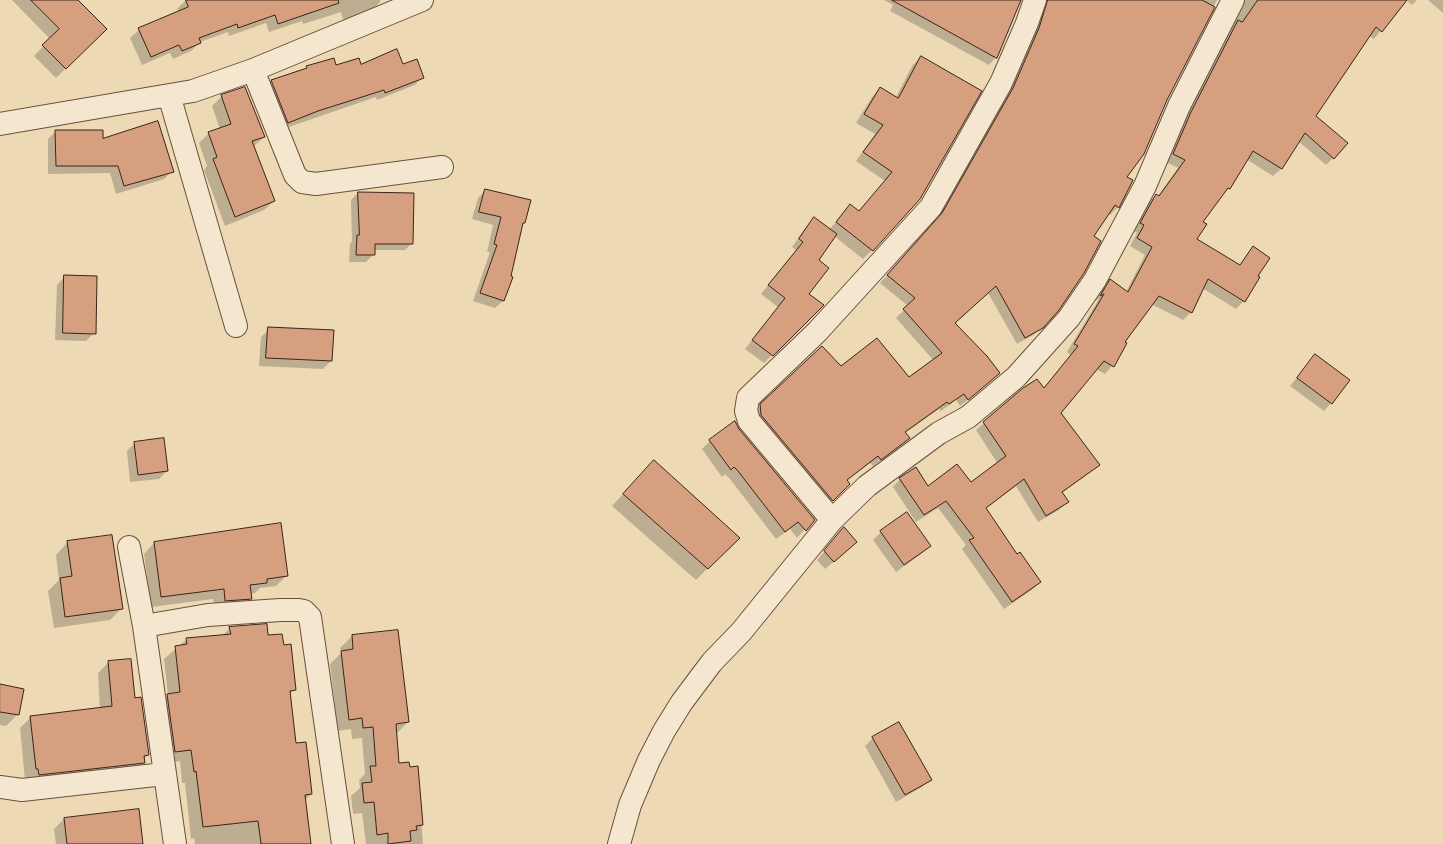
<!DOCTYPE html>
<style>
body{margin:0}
canvas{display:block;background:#eed9b5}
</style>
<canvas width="1443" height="844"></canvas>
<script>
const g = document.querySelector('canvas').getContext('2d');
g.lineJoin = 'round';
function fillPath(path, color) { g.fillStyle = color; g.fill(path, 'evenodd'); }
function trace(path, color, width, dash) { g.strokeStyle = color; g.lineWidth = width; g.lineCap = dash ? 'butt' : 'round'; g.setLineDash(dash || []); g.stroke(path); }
const shadow = new Path2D(`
 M 12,0 L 76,0 L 105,29 L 56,78 L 34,56 L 50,39 Z
 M 186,0 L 380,0 L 380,2 L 371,11 L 344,23 L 341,12 L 303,24 L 302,21 L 269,32 L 266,23 L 229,36 L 228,32 L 200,42 L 191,51 L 173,59 L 170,53 L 142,65 L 130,38 L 139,30 L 179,12 L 177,9 Z
 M 884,0 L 1021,0 L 996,57 L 989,65 L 890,11 L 893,5 Z
 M 1038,0 L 1217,0 L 1126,177 L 1132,181 L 1118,207 L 1110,215 L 1108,213 L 1092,236 L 1042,327 L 1033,335 L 1017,344 L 988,293 L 954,323 L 991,381 L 960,406 L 956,400 L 941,411 L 939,409 L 904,434 L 908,438 L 900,446 L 873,466 L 870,463 L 846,481 L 848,484 L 825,507 L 753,413 L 822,347 L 840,368 L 908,379 L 934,361 L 896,318 L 908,306 L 880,283 L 935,223 L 1006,97 Z
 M 1236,0 L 1405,0 L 1374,39 L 1369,36 L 1314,117 L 1333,158 L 1326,165 L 1298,141 L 1281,169 L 1273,176 L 1246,159 L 1229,188 L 1221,195 L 1202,222 L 1196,239 L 1239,266 L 1253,248 L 1256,277 L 1258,278 L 1244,301 L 1236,309 L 1202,288 L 1191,312 L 1183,320 L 1151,304 L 1123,342 L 1126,344 L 1112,366 L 1105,374 L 1096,369 L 1059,413 L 1098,464 L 1090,472 L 1062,493 L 1067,502 L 1059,510 L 1038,522 L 1016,486 L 985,509 L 1016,555 L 1040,582 L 1032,590 L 1004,609 L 962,549 L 966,545 L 938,508 L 916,522 L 893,487 L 900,479 L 928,487 L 971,484 L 998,464 L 976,430 L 984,423 L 1043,389 L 1071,355 L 1067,352 L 1099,299 L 1095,301 L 1103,288 L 1110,281 L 1126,292 L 1145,255 L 1130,246 L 1137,233 L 1133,231 L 1148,203 L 1156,195 L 1158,196 L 1178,168 L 1166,162 Z
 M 1406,0 L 1417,0 L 1412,5 Z
 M 1428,0 L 1443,0 L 1443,13 Z
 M 921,57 L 872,250 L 863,259 L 834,236 L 817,260 L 807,294 L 822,305 L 764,363 L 745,349 L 778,307 L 761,294 L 796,250 L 792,247 L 806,227 L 814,219 L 829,230 L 850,206 L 859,212 L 885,181 L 856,161 L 875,134 L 856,123 L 872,97 L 881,88 L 896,97 L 912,66 Z
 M 360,65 L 403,66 L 422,77 L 415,85 L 377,100 L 376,97 L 280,130 L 264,89 L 272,81 L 304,70 L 307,67 Z
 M 222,96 L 264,137 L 253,147 L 274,201 L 264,210 L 225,226 L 204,170 L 207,166 L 199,143 L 209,133 L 220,129 L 212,106 Z
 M 56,131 L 102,139 L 172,171 L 164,179 L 116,194 L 110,173 L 48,174 L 48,139 Z
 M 486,190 L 524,222 L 522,225 L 503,301 L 495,308 L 473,301 L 490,252 L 487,252 L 493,225 L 472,219 L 478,198 Z
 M 358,193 L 412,243 L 405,250 L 374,250 L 374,254 L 366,262 L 349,262 L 350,244 L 352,241 L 351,200 Z
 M 64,277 L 94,333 L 86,341 L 55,340 L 57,285 Z
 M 269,329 L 331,361 L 323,369 L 259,366 L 261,337 Z
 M 1315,356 L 1331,403 L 1324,411 L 1290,386 Z
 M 735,423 L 738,430 L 813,520 L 797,538 L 790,529 L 776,539 L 730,479 L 725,474 L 722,477 L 702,449 L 710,441 Z
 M 135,443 L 167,471 L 159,479 L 130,482 L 127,451 Z
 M 642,473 L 738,538 L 696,580 L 612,506 Z
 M 907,514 L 930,545 L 922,553 L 896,572 L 873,540 L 881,532 Z
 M 844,529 L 848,550 L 825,569 L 817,560 Z
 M 67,543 L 122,608 L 110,620 L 54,628 L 48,591 L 59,580 L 56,555 Z
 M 154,543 L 287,575 L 276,586 L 260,588 L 255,593 L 250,594 L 250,598 L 240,609 L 215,611 L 213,599 L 151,607 L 144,554 Z
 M 230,628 L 267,636 L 295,689 L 289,695 L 295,745 L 311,794 L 305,800 L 310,844 L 195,844 L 194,838 L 191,839 L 185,783 L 182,783 L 180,761 L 164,763 L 156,707 L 168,695 L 164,659 L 187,639 L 222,636 Z
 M 352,636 L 408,722 L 395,735 L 398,765 L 409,769 L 417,768 L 423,844 L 366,844 L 362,813 L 353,814 L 351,796 L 360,788 L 359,780 L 365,774 L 362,738 L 352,739 L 351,729 L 338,731 L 330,664 L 341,653 L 340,648 Z
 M 109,662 L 134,699 L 148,755 L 143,759 L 143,763 L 132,774 L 25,780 L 20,728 L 31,717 L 100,709 L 98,673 Z
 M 0,685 L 17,715 L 6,726 L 0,725 Z
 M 873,738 L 930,780 L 922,787 L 896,802 L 865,746 Z
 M 64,819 L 142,844 L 56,844 L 54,829 Z`);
const building = new Path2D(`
 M 31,0 L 78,0 L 107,29 L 66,69 L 42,45 L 59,29 Z
 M 186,0 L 338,0 L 339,3 L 278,24 L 275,15 L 238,28 L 237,24 L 199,38 L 201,43 L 182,51 L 179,45 L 151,57 L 138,28 L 188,7 Z
 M 892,0 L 1021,0 L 997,58 Z
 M 1048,0 L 1202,0 L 1215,7 L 1167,100 L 1144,154 L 1127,177 L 1133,180 L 1119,208 L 1115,205 L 1094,236 L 1101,241 L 1084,273 L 1059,310 L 1043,328 L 1025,338 L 996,286 L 955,323 L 987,356 L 1000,373 L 968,400 L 964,394 L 949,404 L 947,402 L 905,432 L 910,438 L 881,460 L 878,456 L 847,480 L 850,484 L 833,501 L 761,415 L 760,404 L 822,346 L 841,366 L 877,338 L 909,377 L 942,353 L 903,309 L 915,298 L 887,275 L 942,213 L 1013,88 L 1039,28 Z
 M 1258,0 L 1407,0 L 1382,32 L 1376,27 L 1316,116 L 1348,143 L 1334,159 L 1305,133 L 1282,169 L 1253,151 L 1230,189 L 1228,188 L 1203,222 L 1207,224 L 1197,239 L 1240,265 L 1253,246 L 1270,258 L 1258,276 L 1260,277 L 1245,302 L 1208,279 L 1192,313 L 1159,296 L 1125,342 L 1127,343 L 1114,367 L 1104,361 L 1061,413 L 1100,465 L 1062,492 L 1069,502 L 1046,516 L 1024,479 L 986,508 L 1017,554 L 1020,552 L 1041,582 L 1012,602 L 969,540 L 974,538 L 946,501 L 924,515 L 899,478 L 916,467 L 928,486 L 957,464 L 971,482 L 1006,456 L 983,422 L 1023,388 L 1037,379 L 1044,388 L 1078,346 L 1074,344 L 1104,294 L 1100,296 L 1110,279 L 1128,292 L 1152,247 L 1137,238 L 1144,225 L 1140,223 L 1156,194 L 1159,196 L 1185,160 L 1173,154 L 1191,112 L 1238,20 L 1242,22 Z
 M 397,49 L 403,64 L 417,59 L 424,78 L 385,93 L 384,90 L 318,111 L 288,123 L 271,80 L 307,68 L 306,66 L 334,58 L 336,65 L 359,58 L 361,64 Z
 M 921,56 L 982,91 L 920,199 L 873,251 L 836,222 L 850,204 L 859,211 L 892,172 L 863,152 L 883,125 L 864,114 L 880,87 L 898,98 Z
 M 245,87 L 265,137 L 252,141 L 275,201 L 235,217 L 213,159 L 217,157 L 208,132 L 231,124 L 221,95 Z
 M 158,121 L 174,172 L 124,186 L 118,166 L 56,166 L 55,130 L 103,130 L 103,138 Z
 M 485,189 L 531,200 L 525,223 L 523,223 L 511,276 L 513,277 L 504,301 L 480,293 L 497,245 L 494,244 L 501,217 L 479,212 Z
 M 358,192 L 414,193 L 413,244 L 375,244 L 375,255 L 356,255 L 357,235 L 359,235 Z
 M 814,217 L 837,234 L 819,260 L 829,268 L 809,294 L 824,305 L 773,356 L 752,340 L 785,298 L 768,285 L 803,242 L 799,239 Z
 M 64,275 L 97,276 L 96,334 L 63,333 Z
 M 268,327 L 334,330 L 332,361 L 266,358 Z
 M 1315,354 L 1350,380 L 1332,404 L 1297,378 Z
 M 735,421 L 739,429 L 815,520 L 806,531 L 798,522 L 785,532 L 738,471 L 734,467 L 731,470 L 709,440 Z
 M 164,438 L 168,471 L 138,475 L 134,442 Z
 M 654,460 L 740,538 L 708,569 L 623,494 Z
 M 907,512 L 931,546 L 904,565 L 880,531 Z
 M 281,523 L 288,576 L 267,579 L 267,583 L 250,585 L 252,599 L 225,601 L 224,589 L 161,597 L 154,542 Z
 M 844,527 L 857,542 L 834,562 L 824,551 Z
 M 112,535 L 123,609 L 65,617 L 60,578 L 72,576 L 67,541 Z
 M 267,624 L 268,635 L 282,634 L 284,645 L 291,644 L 296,690 L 290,691 L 296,743 L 306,742 L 310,776 L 312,794 L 305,795 L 311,844 L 261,844 L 258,821 L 203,827 L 196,771 L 194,772 L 191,750 L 175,752 L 167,694 L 180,692 L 175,646 L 187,644 L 186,638 L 231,634 L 229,627 Z
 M 398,630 L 409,722 L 396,724 L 399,763 L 409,762 L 410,767 L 418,766 L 423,825 L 416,826 L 417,830 L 410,831 L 411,841 L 388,844 L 388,833 L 377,835 L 374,802 L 364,803 L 362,783 L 372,782 L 370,766 L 376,766 L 373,727 L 363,728 L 362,718 L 349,720 L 341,651 L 353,649 L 352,635 Z
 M 131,659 L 135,698 L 141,697 L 149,755 L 144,756 L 145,763 L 39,775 L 38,769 L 36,769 L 30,716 L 112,706 L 108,661 Z
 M 0,684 L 24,689 L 19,715 L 0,712 Z
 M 899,722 L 932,780 L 905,795 L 872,737 Z
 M 139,809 L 143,844 L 67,844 L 64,818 Z`);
const minor = new Path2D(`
 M 253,70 L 295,175 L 302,182 L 316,184 L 442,167
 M 169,95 L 236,326
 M 0,124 L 193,91 L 253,70 L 422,0
 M 832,520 L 749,421 L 746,411 L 748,398 L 817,332 L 931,207 L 1001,83 L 1027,23 L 1035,0
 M 129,547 L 144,626 L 175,844
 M 144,626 L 208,615 L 280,610 L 299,610 L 304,611 L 310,617 L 343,844
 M 0,787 L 22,790 L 164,774
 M 619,844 L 630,805 L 649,760 L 664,731 L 682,702 L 712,662 L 741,632 L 832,520 L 867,486 L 939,433 L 968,417 L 1016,377 L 1069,318 L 1095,280 L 1145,186 L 1179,106 L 1233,0`);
fillPath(shadow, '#0003');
fillPath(building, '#d69f80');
trace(building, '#3b2417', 1);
trace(minor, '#68513e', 24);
trace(minor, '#f4e6cf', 22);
</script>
